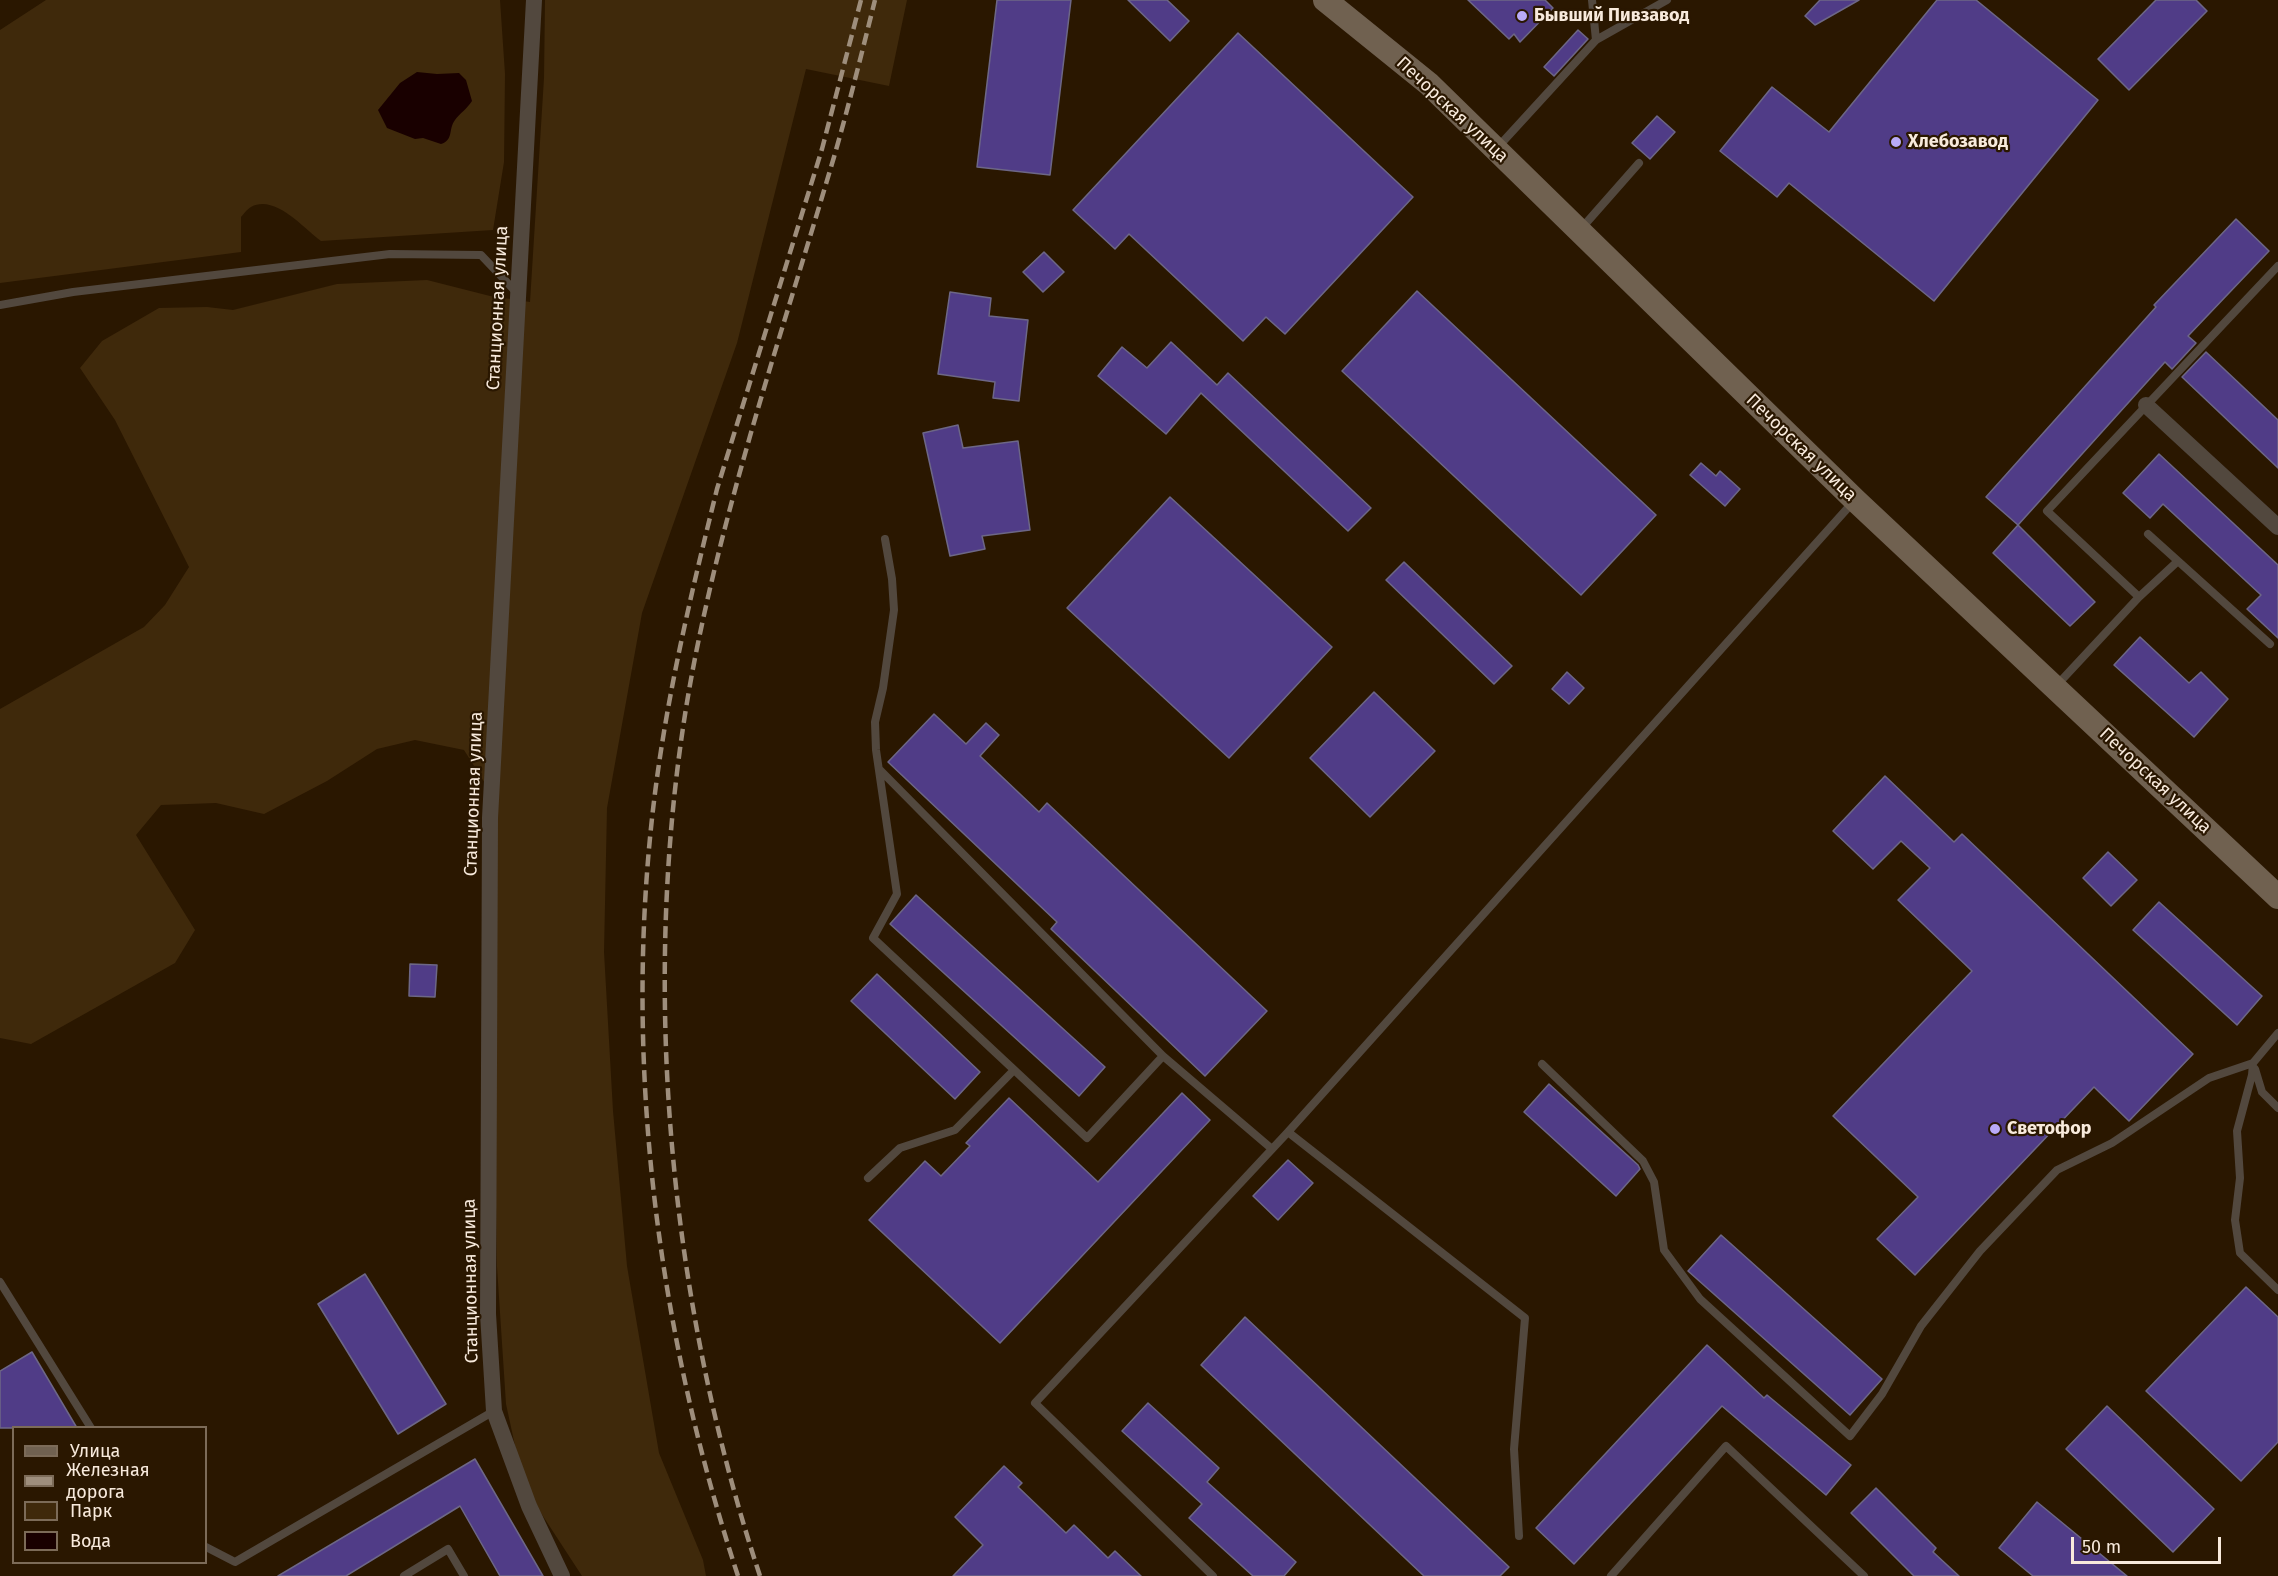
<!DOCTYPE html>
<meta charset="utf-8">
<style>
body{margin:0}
#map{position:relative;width:2278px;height:1576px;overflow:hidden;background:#2a1700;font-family:"Fira Sans",sans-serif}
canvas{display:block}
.legend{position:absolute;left:12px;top:1426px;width:195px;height:138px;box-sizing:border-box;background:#2a1700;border:2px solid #7c6b58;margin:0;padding:8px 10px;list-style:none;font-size:18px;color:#f8eadc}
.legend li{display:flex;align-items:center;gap:12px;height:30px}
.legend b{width:30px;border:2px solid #7c6b58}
.scale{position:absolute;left:2071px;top:1537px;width:150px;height:27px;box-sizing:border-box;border:3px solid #f8eadc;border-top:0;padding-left:8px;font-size:18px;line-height:21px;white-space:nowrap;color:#f8eadc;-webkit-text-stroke:4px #2a1700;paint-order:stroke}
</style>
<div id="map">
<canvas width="2278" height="1576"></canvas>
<ul class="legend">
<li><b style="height:8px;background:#706150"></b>Улица</li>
<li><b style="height:8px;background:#9e8e7c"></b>Железная дорога</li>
<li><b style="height:16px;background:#3f290b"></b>Парк</li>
<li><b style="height:16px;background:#190000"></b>Вода</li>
</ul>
<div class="scale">50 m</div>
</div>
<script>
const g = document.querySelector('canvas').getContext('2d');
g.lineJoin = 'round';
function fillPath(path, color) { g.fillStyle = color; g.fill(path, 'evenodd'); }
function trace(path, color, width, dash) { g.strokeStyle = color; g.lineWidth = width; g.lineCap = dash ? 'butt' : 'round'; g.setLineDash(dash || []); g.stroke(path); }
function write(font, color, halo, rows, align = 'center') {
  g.font = font + ' "Fira Sans",sans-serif'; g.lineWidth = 4.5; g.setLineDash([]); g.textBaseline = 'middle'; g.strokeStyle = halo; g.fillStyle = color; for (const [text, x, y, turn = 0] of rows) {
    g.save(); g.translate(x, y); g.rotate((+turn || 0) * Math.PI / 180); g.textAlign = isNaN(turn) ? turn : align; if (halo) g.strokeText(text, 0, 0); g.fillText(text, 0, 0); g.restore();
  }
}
const green = new Path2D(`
 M 46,0 L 500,0 L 505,74 L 504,162 L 493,230 L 321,241 C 303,228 275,194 251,207 C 247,209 243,215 241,217 L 241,252 L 0,283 L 0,30 Z
 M 545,0 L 907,0 L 889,86 L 806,69 L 737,343 L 642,613 L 607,808 L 604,952 L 613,1111 L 627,1266 L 659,1453 L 703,1560 L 706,1576 L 582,1576 L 524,1487 L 506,1404 L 497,1267 L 490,850 L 493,796 L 464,750 L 415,740 L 377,749 L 327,781 L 264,814 L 216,803 L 161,805 L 136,835 L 195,930 L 175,963 L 31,1044 L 0,1038 L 0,709 L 144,627 L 165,605 L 189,567 L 115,420 L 80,368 L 102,341 L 159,308 L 207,307 L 233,310 L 337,284 L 427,280 L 490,296 L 530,302 L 544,78 Z`);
const water = new Path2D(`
 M 417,72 L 437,74 L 459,73 L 466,80 L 472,101 C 467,109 460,113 455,120 C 448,129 454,140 441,144 L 423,138 L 415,139 L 387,128 L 378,110 L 400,83 Z`);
const building = new Path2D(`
 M 997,0 L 1071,0 L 1050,175 L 977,167 Z
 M 1128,0 L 1167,0 L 1189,21 L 1170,41 Z
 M 1468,0 L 1545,0 L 1553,8 L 1520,42 L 1514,34 L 1509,39 Z
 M 1820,0 L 1859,0 L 1815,25 L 1805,16 Z
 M 1937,0 L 1976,0 L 2098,100 L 1934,301 L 1789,183 L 1777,197 L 1720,151 L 1772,87 L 1829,132 Z
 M 2156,0 L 2196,0 L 2207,11 L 2129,90 L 2098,59 Z
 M 1578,30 L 1588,39 L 1554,76 L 1544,67 Z
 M 1238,33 L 1413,197 L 1285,334 L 1266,317 L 1243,341 L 1129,234 L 1115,249 L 1073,210 Z
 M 1657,116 L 1675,132 L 1650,159 L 1632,143 Z
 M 2236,219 L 2269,251 L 2188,336 L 2196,343 L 2172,369 L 2165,362 L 2018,525 L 1986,497 L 2156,307 L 2154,305 Z
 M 1044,252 L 1064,272 L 1043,292 L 1023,272 Z
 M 1417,291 L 1656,515 L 1581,595 L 1342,371 Z
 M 950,292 L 991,298 L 989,316 L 1028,320 L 1019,401 L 993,398 L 995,382 L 938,374 Z
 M 1171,342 L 1217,385 L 1228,373 L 1371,508 L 1348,531 L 1201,393 L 1166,434 L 1098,376 L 1122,347 L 1147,368 Z
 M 2206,352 L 2278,420 L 2278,468 L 2182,377 Z
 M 958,425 L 963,448 L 1018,441 L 1030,530 L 982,536 L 985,549 L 950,556 L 923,433 Z
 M 2159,454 L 2278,565 L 2278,638 L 2247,609 L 2261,595 L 2163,504 L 2150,518 L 2123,493 Z
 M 1701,463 L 1716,476 L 1720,471 L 1740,489 L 1725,506 L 1690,475 Z
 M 1170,497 L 1332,647 L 1229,758 L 1067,608 Z
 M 2018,525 L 2095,602 L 2070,626 L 1993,553 Z
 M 1404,562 L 1512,666 L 1494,684 L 1386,580 Z
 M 2140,637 L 2189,683 L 2201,672 L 2228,699 L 2194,737 L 2114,665 Z
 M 1567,672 L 1584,688 L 1569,704 L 1552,689 Z
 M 1374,692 L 1435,751 L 1370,817 L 1310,758 Z
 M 934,714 L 966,744 L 986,723 L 999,735 L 980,756 L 1039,812 L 1047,803 L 1267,1011 L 1205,1076 L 1051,929 L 1057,922 L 888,762 Z
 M 1885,776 L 1954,842 L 1962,834 L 2193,1054 L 2129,1121 L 2094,1087 L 1915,1275 L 1877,1239 L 1918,1197 L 1833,1116 L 1972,971 L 1898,900 L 1930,868 L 1901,841 L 1873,869 L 1833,831 Z
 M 2108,852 L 2137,880 L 2111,906 L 2083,878 Z
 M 916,895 L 1105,1067 L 1079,1096 L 890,924 Z
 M 2159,902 L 2262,996 L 2237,1025 L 2133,930 Z
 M 410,964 L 437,965 L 435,997 L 409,996 Z
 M 877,974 L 980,1072 L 955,1099 L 851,1001 Z
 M 1549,1084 L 1638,1165 L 1640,1169 L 1616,1196 L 1524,1112 Z
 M 1182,1093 L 1210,1120 L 1000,1343 L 869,1220 L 925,1161 L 941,1176 L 970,1146 L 966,1143 L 1009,1098 L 1098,1182 Z
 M 1288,1160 L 1313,1183 L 1278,1220 L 1253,1196 Z
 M 1721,1235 L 1882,1379 L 1850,1415 L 1688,1271 Z
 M 365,1274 L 446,1404 L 398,1434 L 318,1304 Z
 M 2246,1287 L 2278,1317 L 2278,1442 L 2241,1481 L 2146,1391 Z
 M 1245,1317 L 1509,1567 L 1500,1576 L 1424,1576 L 1201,1365 Z
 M 1707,1345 L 1764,1398 L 1767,1395 L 1851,1465 L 1826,1495 L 1722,1406 L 1574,1564 L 1536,1528 Z
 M 32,1352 L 77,1428 L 0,1428 L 0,1371 Z
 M 1148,1403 L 1219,1468 L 1207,1482 L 1296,1562 L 1284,1576 L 1253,1576 L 1189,1518 L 1202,1504 L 1122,1431 Z
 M 2107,1406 L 2214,1509 L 2173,1552 L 2066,1449 Z
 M 475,1459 L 543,1576 L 500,1576 L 460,1506 L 346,1576 L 278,1576 Z
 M 1004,1466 L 1022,1483 L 1018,1487 L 1066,1533 L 1074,1525 L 1108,1558 L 1115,1551 L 1141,1576 L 953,1576 L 983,1545 L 955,1517 Z
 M 1876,1488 L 1936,1548 L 1933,1552 L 1959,1576 L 1914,1576 L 1851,1513 Z
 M 2037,1502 L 2127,1576 L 2033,1576 L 1999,1548 Z`);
const lane = new Path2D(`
 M 1592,0 L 1596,40
 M 1498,147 L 1596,40 L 1667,0
 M 1580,230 L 1639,163
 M 0,305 L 73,292 L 390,254 L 481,255 L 518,294
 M 2148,534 L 2270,644
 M 885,539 L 892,579 L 894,610 L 883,688 L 875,722 L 876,750 L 897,894 L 873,938 L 1087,1138 L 1163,1056
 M 2139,597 L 2047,511 L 2278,266
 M 2057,685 L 2139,597 L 2178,561
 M 880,770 L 1163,1056 L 1272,1149
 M 2253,1063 L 2252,1075 L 2237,1131 L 2240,1178 L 2235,1220 L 2240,1253 L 2278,1290
 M 1542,1064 L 1643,1161 L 1654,1182 L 1664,1250 L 1700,1299 L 1850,1436 L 1882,1394 L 1921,1326 L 1980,1251 L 2057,1170 L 2112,1143 L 2209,1078 L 2253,1063 L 2278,1033
 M 2255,1069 L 2262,1092 L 2278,1108
 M 1288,1132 L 1525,1318 L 1514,1449 L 1519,1536
 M 868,1178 L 900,1148 L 955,1130 L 1014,1070
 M 0,1282 L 91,1428
 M 206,1547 L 235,1562 L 494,1411
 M 404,1576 L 448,1549 L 464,1576
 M 1213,1576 L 1035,1403 L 1288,1132 L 1854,501
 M 1611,1576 L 1726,1446 L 1864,1576`);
const street = new Path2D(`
 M 534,0 L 490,818 L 488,1314 L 494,1411 L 529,1506 L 562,1576
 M 2146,405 L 2278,527`);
const secondary = new Path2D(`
 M 1325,0 L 1429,84 L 1855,500 L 2278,897`);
const rail = new Path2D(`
 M 738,1576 C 656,1327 622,1054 655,793 C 668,690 692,590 717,489 L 822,149 L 861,0
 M 760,1576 C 664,1287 636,948 697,648 C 731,481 786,320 834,157 C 849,105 862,52 875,0`);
const markers = [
 [1522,16,6,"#b9aaf7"],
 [1896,142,6,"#b9aaf7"],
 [1995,1129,6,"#b9aaf7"]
];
const poiNames = [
 ["Бывший Пивзавод",1534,16],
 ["Хлебозавод",1908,142],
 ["Светофор",2007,1129]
];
const streetNames = [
 ["Печорская улица",1452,110,43],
 ["Станционная улица",498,308,-87],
 ["Печорская улица",1801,448,44],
 ["Печорская улица",2155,781,43],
 ["Станционная улица",474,794,-88],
 ["Станционная улица",471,1281,-91]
];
fillPath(green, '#3f290b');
fillPath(water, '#190000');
fillPath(building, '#503c87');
trace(building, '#6d6786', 1.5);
trace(lane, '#52483e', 8);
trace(street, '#52483e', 16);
trace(secondary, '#706150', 24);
trace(rail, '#9e8e7c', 4.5, [12, 6]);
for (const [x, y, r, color] of markers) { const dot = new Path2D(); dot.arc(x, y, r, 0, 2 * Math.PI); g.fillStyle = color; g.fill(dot); trace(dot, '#2a1700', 2); }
write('bold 18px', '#f8eadc', '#2a1700', poiNames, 'left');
write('18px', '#f8eadc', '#2a1700', streetNames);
</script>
